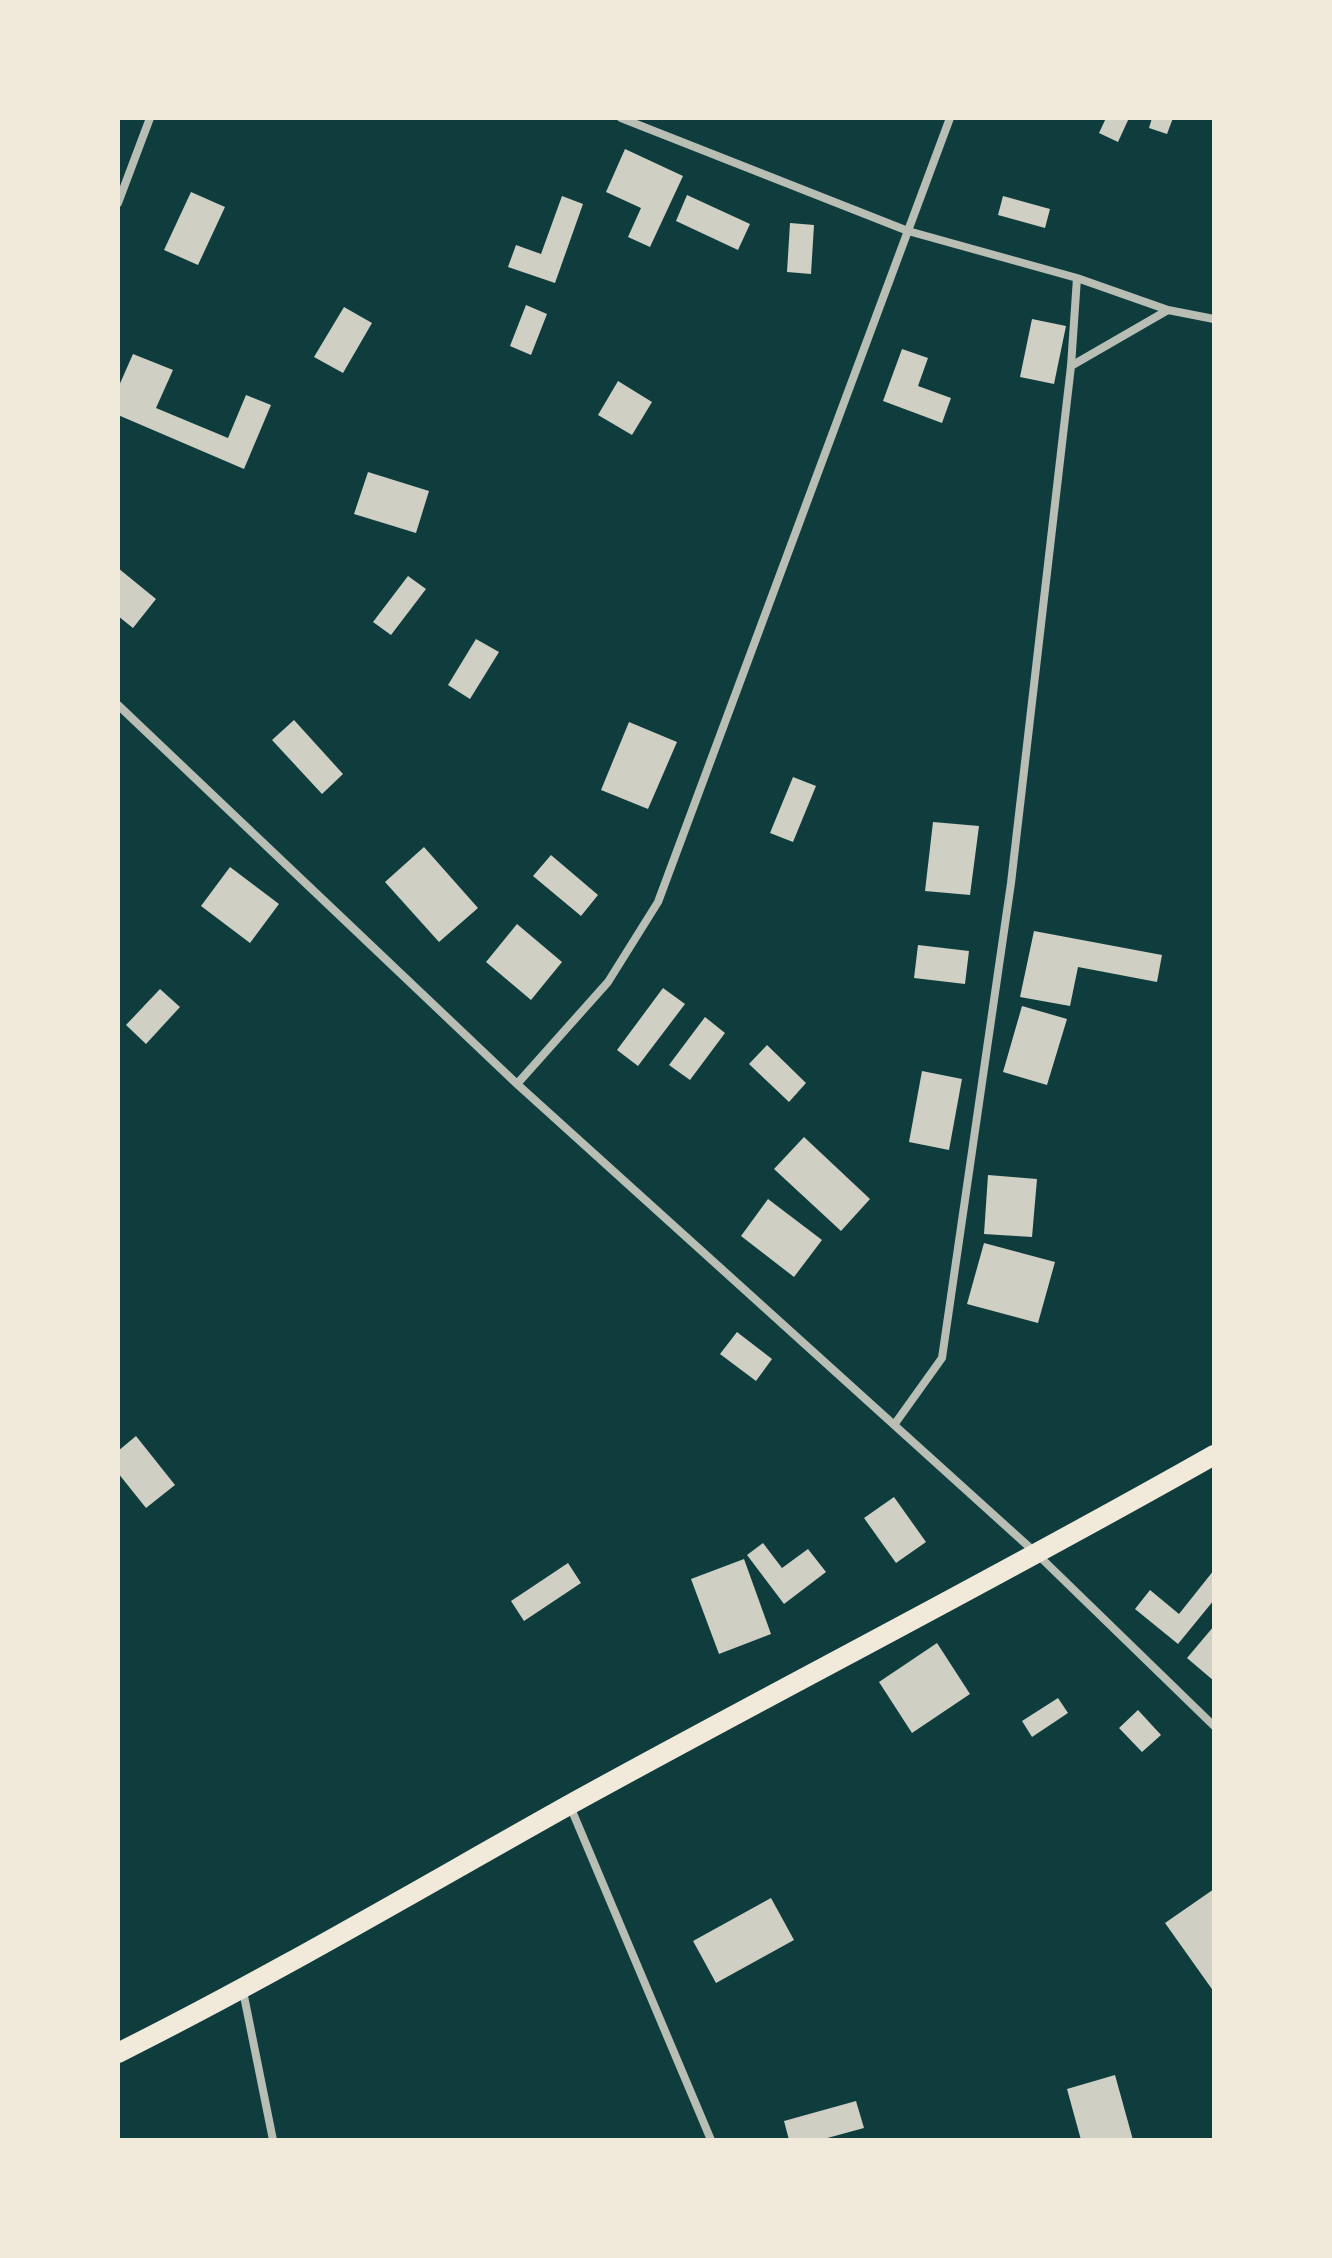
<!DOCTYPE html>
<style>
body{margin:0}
#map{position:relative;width:1332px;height:2258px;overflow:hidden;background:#0f3d3e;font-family:"Archivo Narrow",sans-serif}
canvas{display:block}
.frame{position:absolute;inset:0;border:120px solid #f1e9da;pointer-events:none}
</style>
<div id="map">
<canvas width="1332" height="2258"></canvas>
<div class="frame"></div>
</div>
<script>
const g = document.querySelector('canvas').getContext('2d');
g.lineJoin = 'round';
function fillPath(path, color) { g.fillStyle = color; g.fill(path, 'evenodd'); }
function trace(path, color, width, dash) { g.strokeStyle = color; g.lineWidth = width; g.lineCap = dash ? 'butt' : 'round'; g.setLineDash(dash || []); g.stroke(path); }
const building = new Path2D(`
 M 1106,118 L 1129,118 L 1118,142 L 1099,133 Z
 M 1152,118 L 1173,118 L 1167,134 L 1149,128 Z
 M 625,149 L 683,176 L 650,247 L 628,237 L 641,208 L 606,192 Z
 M 191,192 L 225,207 L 198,265 L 164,250 Z
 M 687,195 L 750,224 L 738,250 L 676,221 Z
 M 562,196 L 583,204 L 555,283 L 508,267 L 516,245 L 541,254 Z
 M 1003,196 L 1050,209 L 1045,228 L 998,215 Z
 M 790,223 L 814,225 L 811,274 L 787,272 Z
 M 526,305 L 547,314 L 531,355 L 510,346 Z
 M 344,307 L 372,323 L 343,373 L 314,357 Z
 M 1032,319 L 1066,326 L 1054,384 L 1020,377 Z
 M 902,349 L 928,358 L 918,386 L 951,398 L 942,423 L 883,401 Z
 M 133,354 L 173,370 L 156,408 L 228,438 L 246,395 L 271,405 L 244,469 L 118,415 L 118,388 Z
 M 618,381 L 652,402 L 632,435 L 598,415 Z
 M 368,472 L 429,491 L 416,533 L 354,514 Z
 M 118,568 L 156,599 L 133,628 L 118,616 Z
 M 408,576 L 426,589 L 391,635 L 373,622 Z
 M 476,639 L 499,652 L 470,699 L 448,685 Z
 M 294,720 L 343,774 L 322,794 L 272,740 Z
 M 629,722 L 677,742 L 648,809 L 601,790 Z
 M 793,777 L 816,786 L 793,842 L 770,833 Z
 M 933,822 L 979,826 L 970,895 L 925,891 Z
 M 424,847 L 478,908 L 439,942 L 385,882 Z
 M 551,855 L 598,895 L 581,916 L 533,876 Z
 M 230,867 L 279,904 L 250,943 L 201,906 Z
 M 517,924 L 562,962 L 531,1000 L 486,962 Z
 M 1034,931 L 1162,955 L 1157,982 L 1078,967 L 1070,1006 L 1020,997 Z
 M 918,945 L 969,951 L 965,984 L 914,978 Z
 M 663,988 L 685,1004 L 638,1066 L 617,1050 Z
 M 160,989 L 180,1007 L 146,1044 L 126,1025 Z
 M 1022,1006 L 1067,1019 L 1047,1085 L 1003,1072 Z
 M 705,1017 L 725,1033 L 690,1080 L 669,1065 Z
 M 767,1045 L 806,1083 L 789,1102 L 749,1064 Z
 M 922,1071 L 962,1079 L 949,1150 L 909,1142 Z
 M 804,1137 L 870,1199 L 841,1231 L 774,1169 Z
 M 988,1175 L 1037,1179 L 1032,1237 L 984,1234 Z
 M 768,1199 L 822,1240 L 794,1277 L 741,1236 Z
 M 984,1243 L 1055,1262 L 1038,1323 L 967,1304 Z
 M 737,1332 L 772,1359 L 756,1381 L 720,1354 Z
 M 136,1436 L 175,1485 L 146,1508 L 118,1473 L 118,1451 Z
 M 894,1497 L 926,1542 L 896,1563 L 864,1518 Z
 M 763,1543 L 782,1568 L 808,1549 L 826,1572 L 784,1604 L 747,1555 Z
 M 744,1559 L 771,1634 L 719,1654 L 691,1579 Z
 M 568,1563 L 581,1583 L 524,1621 L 511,1601 Z
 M 1214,1570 L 1214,1600 L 1178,1644 L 1135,1609 L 1150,1590 L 1179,1614 Z
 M 1214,1626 L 1214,1681 L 1187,1658 Z
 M 937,1643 L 970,1694 L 912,1733 L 879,1682 Z
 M 1058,1698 L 1068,1713 L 1032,1737 L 1022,1721 Z
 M 1138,1710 L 1161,1735 L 1142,1752 L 1119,1728 Z
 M 1214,1889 L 1214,1992 L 1165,1923 Z
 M 771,1898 L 794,1940 L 716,1983 L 693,1941 Z
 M 1115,2075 L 1133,2140 L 1081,2140 L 1067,2089 Z
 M 856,2101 L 864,2128 L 820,2140 L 789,2140 L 784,2121 Z`);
const minor = new Path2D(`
 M 621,118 L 908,231 L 1077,278 L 1071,366 L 1011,883 L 942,1358 L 894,1425
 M 118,203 L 150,118
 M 1077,278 L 1168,310
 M 1071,366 L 1168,310 L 1214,319
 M 118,705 L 517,1084 L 1038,1555 L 1214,1726
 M 517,1084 L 608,982 L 658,902 L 950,118
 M 570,1806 L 711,2140
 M 243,1991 L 273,2140`);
const primary = new Path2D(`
 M 118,2053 C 272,1976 419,1889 569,1805 C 783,1687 1001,1576 1214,1455`);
fillPath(building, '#cfcfc3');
trace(minor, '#b8beb3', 8);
trace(primary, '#f1e9da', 20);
</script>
